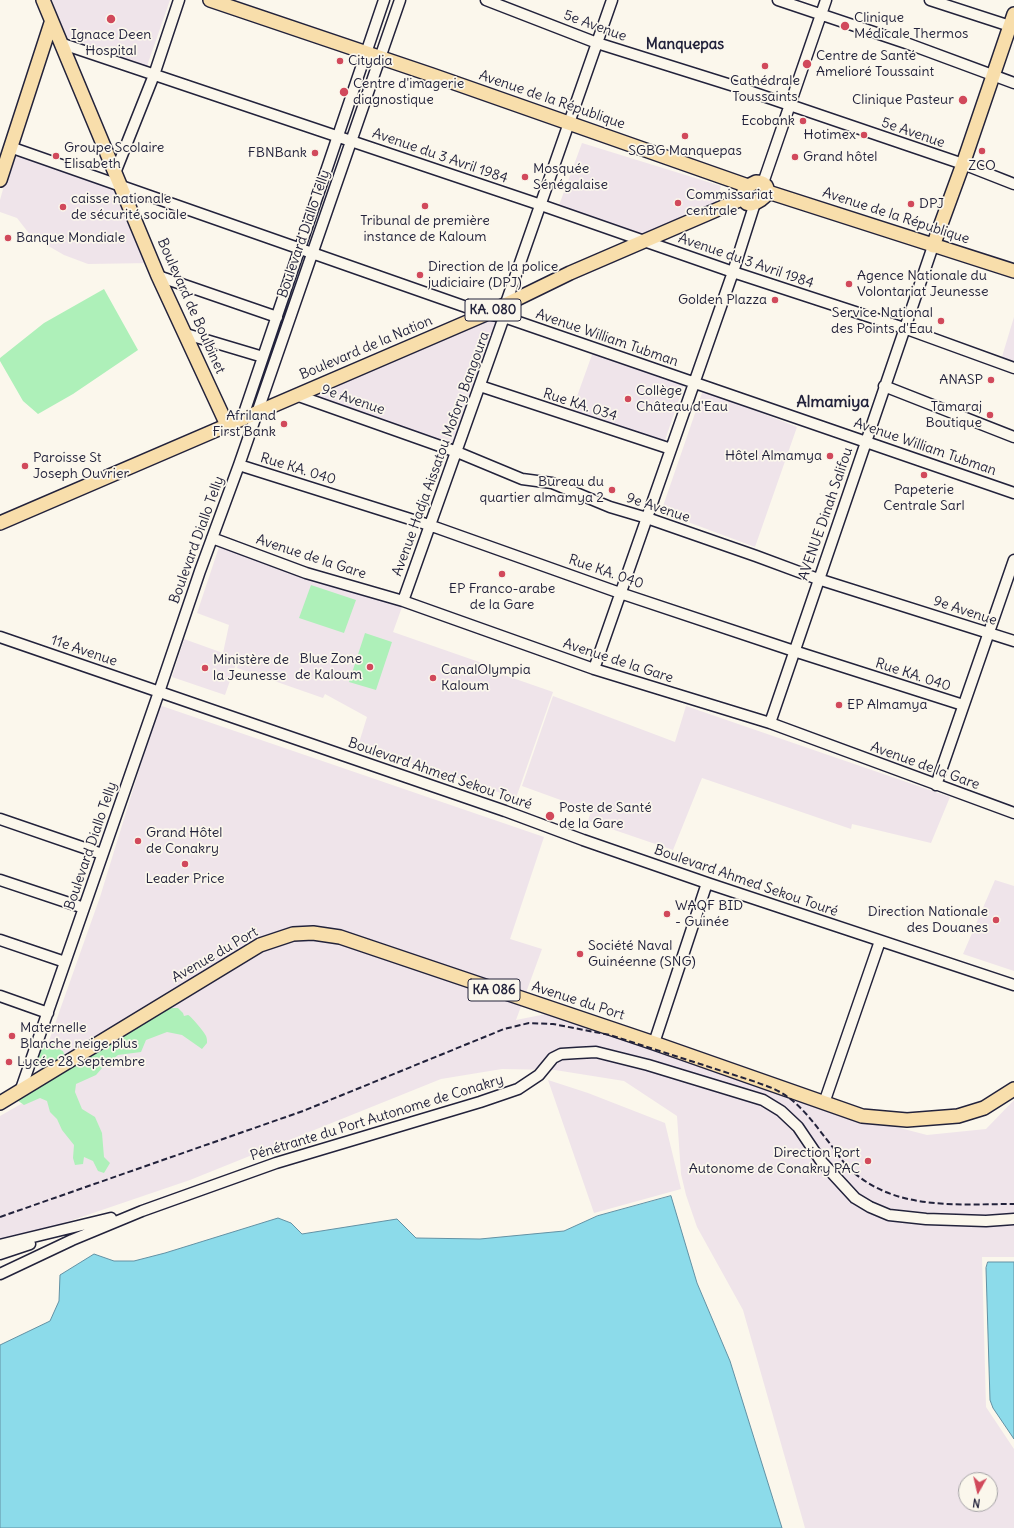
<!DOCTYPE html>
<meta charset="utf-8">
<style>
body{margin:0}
#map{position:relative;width:1014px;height:1528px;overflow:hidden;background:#fbf7ec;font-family:Delius,sans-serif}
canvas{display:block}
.north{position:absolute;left:958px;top:1472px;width:40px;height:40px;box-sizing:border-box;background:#fbf7ec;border:1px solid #a4a2a5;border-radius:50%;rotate:188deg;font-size:11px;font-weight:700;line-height:16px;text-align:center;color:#22223b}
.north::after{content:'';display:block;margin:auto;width:14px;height:18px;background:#d1495b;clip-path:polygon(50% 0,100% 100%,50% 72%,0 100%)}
</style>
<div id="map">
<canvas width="1014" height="1528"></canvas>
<div class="north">N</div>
</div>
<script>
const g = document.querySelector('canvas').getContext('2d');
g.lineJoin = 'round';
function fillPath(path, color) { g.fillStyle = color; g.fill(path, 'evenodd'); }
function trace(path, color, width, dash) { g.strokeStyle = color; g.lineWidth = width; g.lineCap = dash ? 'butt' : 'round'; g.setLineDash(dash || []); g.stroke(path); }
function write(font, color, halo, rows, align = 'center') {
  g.font = font + ' Delius,sans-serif'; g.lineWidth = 3.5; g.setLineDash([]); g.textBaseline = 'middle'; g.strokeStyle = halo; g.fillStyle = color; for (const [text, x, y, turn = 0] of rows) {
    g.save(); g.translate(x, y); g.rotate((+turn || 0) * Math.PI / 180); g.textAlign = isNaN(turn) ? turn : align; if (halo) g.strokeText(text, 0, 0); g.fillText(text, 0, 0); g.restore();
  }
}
const built = new Path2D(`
 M 52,0 L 170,0 L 147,66 L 65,37 Z
 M 582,143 L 721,186 L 715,205 L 637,236 L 558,208 Z
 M 18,154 L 117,185 L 151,263 L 88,264 L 64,255 L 31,236 L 17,218 L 0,212 L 0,200 L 12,157 Z
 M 1014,317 L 1014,365 L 1001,360 Z
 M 478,319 L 502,319 L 453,446 L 308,395 Z
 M 593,352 L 684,385 L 664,443 L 571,413 Z
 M 703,390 L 797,427 L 755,547 L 661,512 Z
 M 220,544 L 402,607 L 393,632 L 482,663 L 481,667 L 553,692 L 516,798 L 415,764 L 358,746 L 367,717 L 325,694 L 323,698 L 237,668 L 240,659 L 238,658 L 225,695 L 172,677 L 184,639 L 223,653 L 229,625 L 197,613 Z
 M 553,696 L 675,742 L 686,706 L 950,797 L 931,843 L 852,824 L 851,829 L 702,778 L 673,850 L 588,821 L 591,811 L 522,786 Z
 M 159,705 L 544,837 L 510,939 L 542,949 L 516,1020 L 546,1014 L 819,1107 L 927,1135 L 986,1129 L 1014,1100 L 1014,1257 L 982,1257 L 986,1407 L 1014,1449 L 1014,1528 L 805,1528 L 743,1310 L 697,1227 L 686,1195 L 681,1174 L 677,1116 L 624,1081 L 555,1070 L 502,1069 L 441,1079 L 190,1180 L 52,1227 L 0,1239 L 0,1116 L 28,1100 L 100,897 ZM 966,1480 L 990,1480 L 990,1504 L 966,1504 Z
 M 995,880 L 1014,886 L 1014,971 L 963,954 Z
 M 548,1080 L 588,1093 L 665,1123 L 681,1189 L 594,1213 Z`);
const green = new Path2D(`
 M 104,289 L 138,350 L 73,394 L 38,414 L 23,401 L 0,361 L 0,358 L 44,323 Z
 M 311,585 L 356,600 L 344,633 L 299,618 Z
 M 365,633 L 392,642 L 376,690 L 349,682 Z
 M 171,1008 L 178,1008 L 183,1013 L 184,1016 L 188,1015 C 191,1016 205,1033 206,1036 C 207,1038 207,1041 207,1043 L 202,1049 L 182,1035 L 167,1032 L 146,1040 L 141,1052 L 118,1055 L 103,1067 L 96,1075 L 76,1084 L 75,1092 L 82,1109 L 95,1117 L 102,1133 L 104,1157 L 110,1163 L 104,1173 L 98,1171 L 93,1161 L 84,1157 L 83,1164 L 75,1165 L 73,1158 L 74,1145 L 62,1130 L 57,1119 L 50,1112 L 47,1101 L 40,1098 L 24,1105 L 17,1100 L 45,1069 L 36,1065 L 38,1055 L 42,1043 L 51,1041 L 56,1048 L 63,1051 L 65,1057 L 160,1010 Z`);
const water = new Path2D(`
 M 671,1196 L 697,1283 L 730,1361 L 782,1528 L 0,1528 L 0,1345 L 50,1321 L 59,1301 L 60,1275 L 94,1254 L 114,1261 L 134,1261 L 165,1253 L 278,1218 L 291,1223 L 302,1234 L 397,1219 L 416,1238 L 480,1239 L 564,1231 L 597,1216 Z
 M 988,1262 L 1014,1262 L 1014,1439 L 993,1408 L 990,1400 L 986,1268 Z`);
const minor = new Path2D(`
 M 486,0 L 597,43 L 734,86 L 963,164 L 1014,184
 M 778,0 L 906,43 L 1014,83
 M 930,0 L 1010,26
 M 60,43 L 541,205 L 733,272 L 904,328 L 1014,368
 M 10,147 L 486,314 L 504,317 L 1014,493
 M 115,173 L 154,75 L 179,0
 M 763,183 L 826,0
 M 158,276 L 277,317
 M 506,303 L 612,0
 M 186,334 L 263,357
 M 480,386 L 671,449
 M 884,386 L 1014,437
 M 296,395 L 457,452 L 522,479 L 552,483 L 610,507 L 647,518 L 756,556 L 818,579 L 1014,641
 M 242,419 L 384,0
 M 239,465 L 429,525 L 620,593 L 794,651 L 963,705
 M 212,538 L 306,573 L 403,601 L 594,669 L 770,723 L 1014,813
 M 403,601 L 504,317
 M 0,637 L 505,811 L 583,840 L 707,883 L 1014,985
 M 594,669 L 733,272 L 755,203
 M 770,723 L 933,246
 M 936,785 L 1014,560
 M 0,819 L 102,854
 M 0,880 L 84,908
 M 0,940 L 65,962
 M 0,996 L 48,1013
 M 654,1043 L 707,883
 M 21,1089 L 159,692 L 200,571 L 239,465 L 400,0
 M 824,1103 L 880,941
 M 0,1245 L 111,1218
 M 0,1254 L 30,1244
 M 0,1274 L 72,1240 L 142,1211 L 276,1163 L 480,1102 L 518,1089 L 539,1075 L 553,1058 L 561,1054 L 577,1053 L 596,1052 L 648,1065 L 763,1100 L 781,1111 L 798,1127 L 821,1161 L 855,1198 L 870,1207 L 889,1215 L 926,1219 L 986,1221 L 1014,1219`);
const major = new Path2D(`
 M 43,0 L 158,276 L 227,425
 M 210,0 L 432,75 L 748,186
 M 0,180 L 51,23
 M 756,182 C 763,182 767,185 768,192 C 761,204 740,212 744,191 L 748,186 Z
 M 768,192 L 1014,271
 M 933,246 L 963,164 L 1014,14
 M 0,523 L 486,314 L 570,273 L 744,198
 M 0,1103 L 260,945 L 293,934 L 313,933 L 340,937 L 654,1043 L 862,1116 L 907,1120 L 958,1116 L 984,1108 L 1014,1089`);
const rail = new Path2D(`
 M 0,1217 L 303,1111 L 504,1029 L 529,1023 L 553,1024 L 610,1035 L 756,1082 C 763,1085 771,1087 778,1091 C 801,1103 815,1125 831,1145 C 837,1153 844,1164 852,1171 C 897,1211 958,1204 1014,1204`);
const markers = [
 [111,19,5,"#d1495b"],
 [845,26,5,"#d1495b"],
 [340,61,4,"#d1495b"],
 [807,64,5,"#d1495b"],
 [765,66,4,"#d1495b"],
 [344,92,5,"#d1495b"],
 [963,100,5,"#d1495b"],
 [803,121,4,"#d1495b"],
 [864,135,4,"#d1495b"],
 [685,136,4,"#d1495b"],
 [982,151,4,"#d1495b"],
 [315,153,4,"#d1495b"],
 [56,156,4,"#d1495b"],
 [795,157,4,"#d1495b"],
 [525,177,4,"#d1495b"],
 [678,203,4,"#d1495b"],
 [911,204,4,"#d1495b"],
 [425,206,4,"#d1495b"],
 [63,207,4,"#d1495b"],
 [8,238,4,"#d1495b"],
 [420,275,4,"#d1495b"],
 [849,284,4,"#d1495b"],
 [775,300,4,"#d1495b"],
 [941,321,4,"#d1495b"],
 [991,380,4,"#d1495b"],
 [628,399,4,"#d1495b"],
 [990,415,4,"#d1495b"],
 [284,424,4,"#d1495b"],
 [830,456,4,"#d1495b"],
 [25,466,4,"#d1495b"],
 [924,475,4,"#d1495b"],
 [612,490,4,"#d1495b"],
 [502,574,4,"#d1495b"],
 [370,667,4,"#d1495b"],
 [205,668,4,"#d1495b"],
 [433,678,4,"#d1495b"],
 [839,705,4,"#d1495b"],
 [550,816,5,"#d1495b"],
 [138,841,4,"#d1495b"],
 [185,864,4,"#d1495b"],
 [667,914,4,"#d1495b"],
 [996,920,4,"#d1495b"],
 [580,954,4,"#d1495b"],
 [12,1036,4,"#d1495b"],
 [9,1062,4,"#d1495b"],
 [868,1161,4,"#d1495b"]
];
const shields = [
 [493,310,56],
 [494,990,52]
];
const shieldNames = [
 ["KA. 080",493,310],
 ["KA 086",494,990]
];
const poiNames = [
 ["Clinique",854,18],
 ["Médicale Thermos",854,34],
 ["Ignace Deen",111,35,"center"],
 ["Hospital",111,51,"center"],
 ["Centre de Santé",816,56],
 ["Amelioré Toussaint",816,72],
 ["Citydia",348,61],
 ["Cathédrale",765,81,"center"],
 ["Toussaints",765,97,"center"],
 ["Centre d'imagerie",353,84],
 ["diagnostique",353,100],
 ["Clinique Pasteur",954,100,"right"],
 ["Ecobank",795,121,"right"],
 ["Hotimex",856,135,"right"],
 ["Groupe Scolaire",64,148],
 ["Elisabeth",64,164],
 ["SGBG Manquepas",685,151,"center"],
 ["FBNBank",307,153,"right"],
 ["Grand hôtel",803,157],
 ["ZCO",982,166,"center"],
 ["Mosquée",533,169],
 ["Sénégalaise",533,185],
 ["Commissariat",686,195],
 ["centrale",686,211],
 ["caisse nationale",71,199],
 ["de sécurité sociale",71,215],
 ["DPJ",919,204],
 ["Tribunal de première",425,221,"center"],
 ["instance de Kaloum",425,237,"center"],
 ["Banque Mondiale",16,238],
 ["Direction de la police",428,267],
 ["judiciaire (DPJ)",428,283],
 ["Agence Nationale du",857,276],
 ["Volontariat Jeunesse",857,292],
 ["Golden Plazza",767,300,"right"],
 ["Service National",933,313,"right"],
 ["des Points d'Eau",933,329,"right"],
 ["ANASP",983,380,"right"],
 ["Collège",636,391],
 ["Château d'Eau",636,407],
 ["Tamaraj",982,407,"right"],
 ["Boutique",982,423,"right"],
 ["Afriland",276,416,"right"],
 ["First Bank",276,432,"right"],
 ["Hôtel Almamya",822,456,"right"],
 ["Paroisse St",33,458],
 ["Joseph Ouvrier",33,474],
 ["Bureau du",604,482,"right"],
 ["quartier almamya 2",604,498,"right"],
 ["Papeterie",924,490,"center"],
 ["Centrale Sarl",924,506,"center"],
 ["EP Franco-arabe",502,589,"center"],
 ["de la Gare",502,605,"center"],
 ["Blue Zone",362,659,"right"],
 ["de Kaloum",362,675,"right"],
 ["Ministère de",213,660],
 ["la Jeunesse",213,676],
 ["CanalOlympia",441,670],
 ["Kaloum",441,686],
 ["EP Almamya",847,705],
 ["Poste de Santé",559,808],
 ["de la Gare",559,824],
 ["Grand Hôtel",146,833],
 ["de Conakry",146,849],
 ["Leader Price",185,879,"center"],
 ["WAQF BID",675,906],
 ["- Guinée",675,922],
 ["Direction Nationale",988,912,"right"],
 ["des Douanes",988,928,"right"],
 ["Société Naval",588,946],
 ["Guinéenne (SNG)",588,962],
 ["Maternelle",20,1028],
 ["Blanche neige plus",20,1044],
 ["Lycée 28 Septembre",17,1062],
 ["Direction Port",860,1153,"right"],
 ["Autonome de Conakry PAC",860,1169,"right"]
];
const streetNames = [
 ["5e Avenue",595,26,20],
 ["Avenue de la République",552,100,19],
 ["5e Avenue",913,133,19],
 ["Avenue du 3 Avril 1984",440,156,19],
 ["Avenue de la République",896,216,18],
 ["Boulevard Diallo Telly",304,234,-71],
 ["Avenue du 3 Avril 1984",746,261,19],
 ["Boulevard de Boulbinet",191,306,66],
 ["Avenue William Tubman",607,338,19],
 ["Boulevard de la Nation",366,348,-23],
 ["9e Avenue",353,400,19],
 ["Rue KA. 034",580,405,18],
 ["Avenue William Tubman",925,447,19],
 ["Avenue Hadja Aissatou Mofory Bangoura",441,454,-70],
 ["Rue KA. 040",298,469,17],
 ["9e Avenue",658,508,18],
 ["AVENUE Dinah Salifou",826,514,-71],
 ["Boulevard Diallo Telly",197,540,-70],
 ["Avenue de la Gare",311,557,18],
 ["Rue KA. 040",606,572,19],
 ["9e Avenue",965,611,18],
 ["11e Avenue",84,651,19],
 ["Avenue de la Gare",618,661,18],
 ["Rue KA. 040",913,675,18],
 ["Avenue de la Gare",925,766,20],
 ["Boulevard Ahmed Sekou Touré",440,774,19],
 ["Boulevard Diallo Telly",91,846,-71],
 ["Boulevard Ahmed Sekou Touré",746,881,19],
 ["Avenue du Port",215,955,-30],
 ["Avenue du Port",578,1001,18],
 ["Pénétrante du Port Autonome de Conakry",377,1118,-17]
];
const neighbourhoodNames = [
 ["Manquepas",685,45]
];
const quarterNames = [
 ["Almamiya",833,402]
];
fillPath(built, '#efe4ea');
fillPath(green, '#aef0b9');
fillPath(water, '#8cdbea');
trace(water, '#6291a4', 1);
trace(minor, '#22223b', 13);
trace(major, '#22223b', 16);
trace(minor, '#fbf7ec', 10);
trace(major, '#f8deab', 13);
trace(rail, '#22223b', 2, [6, 3]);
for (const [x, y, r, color] of markers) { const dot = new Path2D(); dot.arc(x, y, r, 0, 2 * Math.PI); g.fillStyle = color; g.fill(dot); trace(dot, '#fbf7ec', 1.5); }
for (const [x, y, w] of shields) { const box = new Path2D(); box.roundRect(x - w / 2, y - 11, w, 22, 3); g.fillStyle = '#fbf7ec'; g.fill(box); trace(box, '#22223b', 1); }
write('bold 13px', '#22223b', null, shieldNames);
write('14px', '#22223b', '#fbf7ec', poiNames, 'left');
write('14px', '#22223b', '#fbf7ec', streetNames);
write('bold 15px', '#22223b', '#fbf7ec', neighbourhoodNames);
write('bold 16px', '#22223b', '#fbf7ec', quarterNames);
</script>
